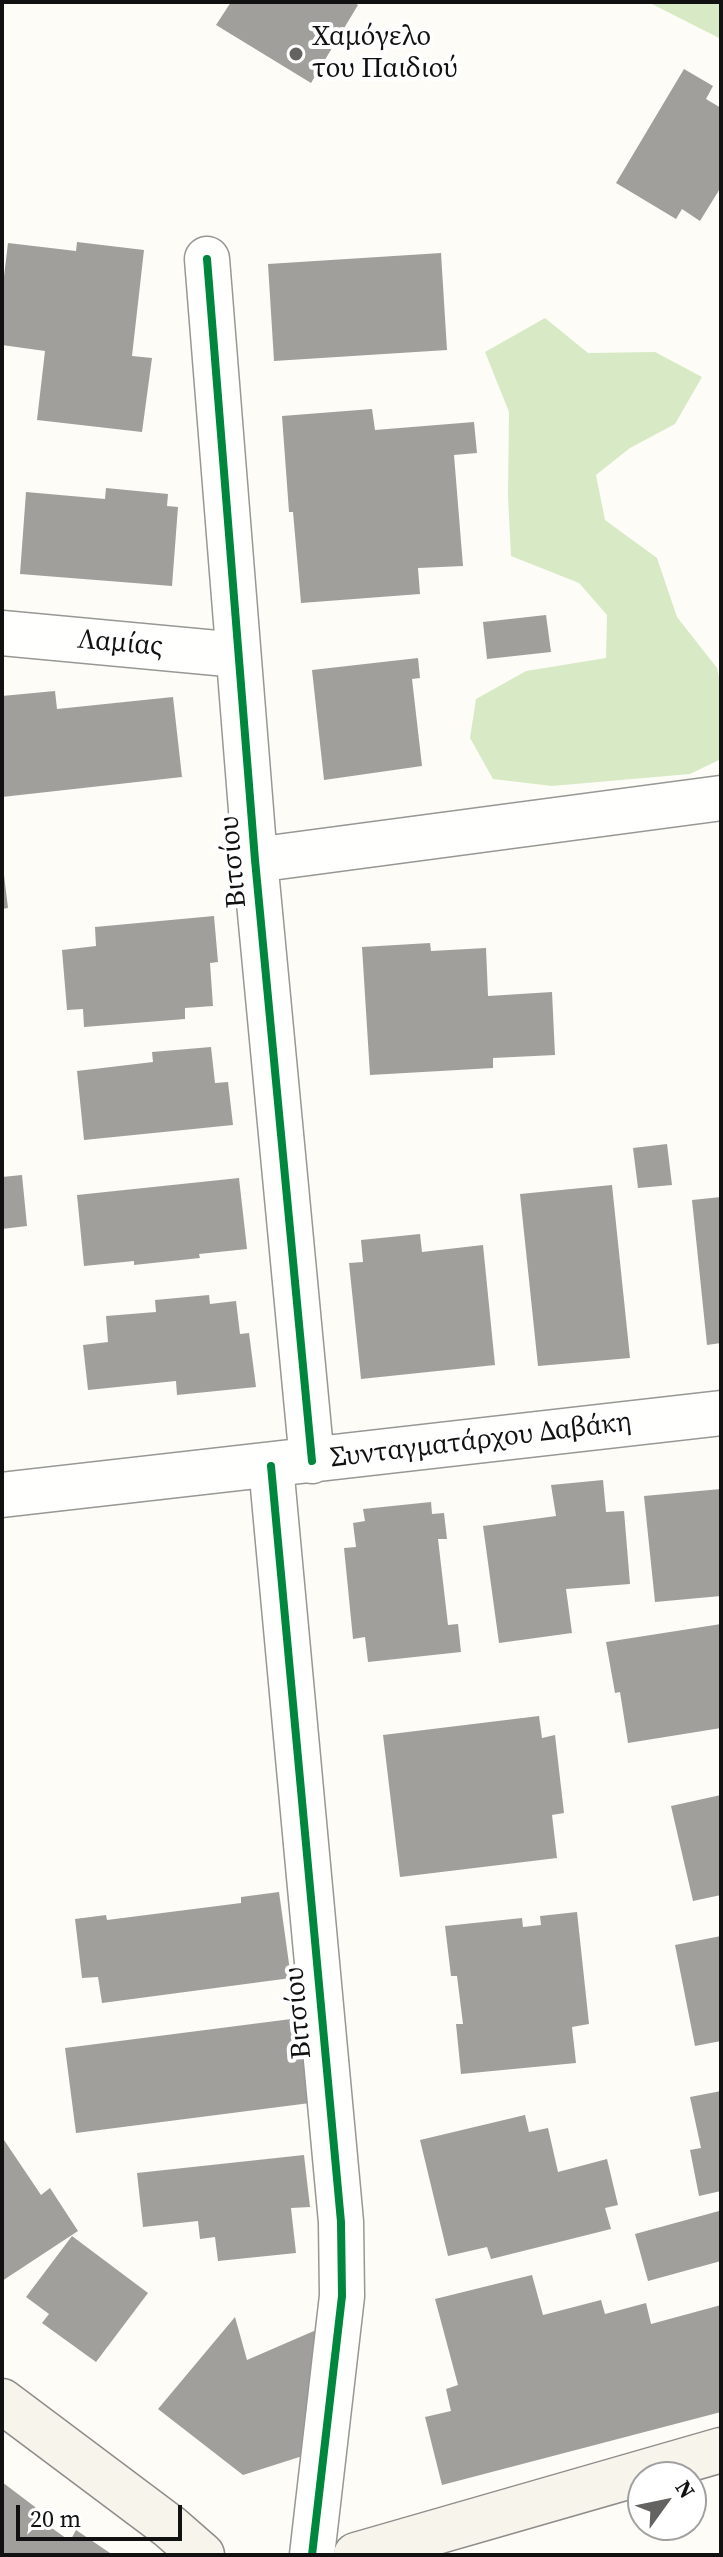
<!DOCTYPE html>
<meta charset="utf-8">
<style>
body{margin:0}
#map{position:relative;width:723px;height:2557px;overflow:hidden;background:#fdfcf7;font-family:"Source Serif 4",serif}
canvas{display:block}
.frame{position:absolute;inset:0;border:4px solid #111;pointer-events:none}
.north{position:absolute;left:627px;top:2461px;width:80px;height:80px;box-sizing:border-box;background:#fff;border:2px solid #a0a0a0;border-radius:50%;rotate:57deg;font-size:22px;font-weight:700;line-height:32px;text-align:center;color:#111}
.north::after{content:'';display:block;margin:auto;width:28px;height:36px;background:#646362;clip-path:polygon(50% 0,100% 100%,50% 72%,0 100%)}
.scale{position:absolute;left:16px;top:2505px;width:166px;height:36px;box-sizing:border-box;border:4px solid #111;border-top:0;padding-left:10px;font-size:24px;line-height:28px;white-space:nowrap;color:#111;-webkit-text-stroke:6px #fff;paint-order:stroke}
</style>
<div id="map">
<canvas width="723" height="2557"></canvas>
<div class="frame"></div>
<div class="north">N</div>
<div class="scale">20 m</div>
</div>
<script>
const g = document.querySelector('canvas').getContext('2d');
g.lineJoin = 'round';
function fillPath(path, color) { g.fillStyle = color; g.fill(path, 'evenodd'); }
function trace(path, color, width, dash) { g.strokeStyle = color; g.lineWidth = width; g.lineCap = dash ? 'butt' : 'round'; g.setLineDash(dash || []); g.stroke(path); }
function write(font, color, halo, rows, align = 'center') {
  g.font = font + ' "Source Serif 4",serif'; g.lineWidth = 8; g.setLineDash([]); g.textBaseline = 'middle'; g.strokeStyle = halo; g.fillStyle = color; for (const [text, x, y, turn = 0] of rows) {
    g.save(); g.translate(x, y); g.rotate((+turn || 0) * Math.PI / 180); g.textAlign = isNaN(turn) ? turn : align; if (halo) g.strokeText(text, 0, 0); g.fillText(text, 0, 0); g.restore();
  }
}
const forest = new Path2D(`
 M 648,2 L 721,2 L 721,39 Z
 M 545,318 L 588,353 L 655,352 L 702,377 L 675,424 L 630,448 L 596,475 L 605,520 L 657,558 L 677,617 L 717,668 L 721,687 L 721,759 L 690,774 L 552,786 L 493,779 L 470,738 L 476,699 L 526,671 L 606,658 L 607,615 L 579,583 L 511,556 L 508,496 L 509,412 L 485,352 Z`);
const building = new Path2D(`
 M 231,2 L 353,2 L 358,5 L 311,83 L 216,25 Z
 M 684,69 L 713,86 L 706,99 L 721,108 L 721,187 L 700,221 L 682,209 L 676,219 L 616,183 Z
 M 77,242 L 144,250 L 132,356 L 152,358 L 142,432 L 37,420 L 45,351 L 2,345 L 2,293 L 8,243 L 76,251 Z
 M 441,253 L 447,350 L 274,361 L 268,264 Z
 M 372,409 L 375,430 L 474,422 L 477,453 L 454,455 L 463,566 L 418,568 L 420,594 L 301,603 L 293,512 L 289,512 L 282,416 Z
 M 106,488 L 168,494 L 167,506 L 178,507 L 172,586 L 20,574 L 26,492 L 105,499 Z
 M 546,615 L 551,652 L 487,659 L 483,622 Z
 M 418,658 L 420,678 L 412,679 L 422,766 L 324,780 L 312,670 Z
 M 55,691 L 57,709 L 173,697 L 182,777 L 2,797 L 2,696 Z
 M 2,875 L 4,875 L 8,908 L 2,909 Z
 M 214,916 L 218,962 L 210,963 L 213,1006 L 185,1008 L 185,1019 L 84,1027 L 83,1009 L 67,1010 L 62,950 L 96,946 L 95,927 Z
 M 430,943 L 431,951 L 486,948 L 488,996 L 552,992 L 555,1055 L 493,1058 L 493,1068 L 370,1075 L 362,947 Z
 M 211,1047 L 215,1083 L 228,1082 L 233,1125 L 84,1140 L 77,1071 L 153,1062 L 152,1052 Z
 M 667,1144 L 672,1185 L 638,1188 L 633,1148 Z
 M 22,1175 L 27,1226 L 2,1229 L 2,1177 Z
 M 239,1178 L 247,1249 L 199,1254 L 200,1258 L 134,1265 L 134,1261 L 84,1266 L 77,1195 Z
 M 612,1185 L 630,1358 L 538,1366 L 520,1194 Z
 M 721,1197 L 721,1343 L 707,1345 L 692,1200 Z
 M 420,1234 L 422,1252 L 483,1245 L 495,1365 L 361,1379 L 349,1263 L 363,1262 L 361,1240 Z
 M 209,1295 L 210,1304 L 236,1301 L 240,1334 L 249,1333 L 256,1387 L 177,1395 L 176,1381 L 88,1390 L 83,1345 L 108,1342 L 106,1316 L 156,1312 L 155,1300 Z
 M 603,1480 L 606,1512 L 624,1511 L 630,1584 L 566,1589 L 572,1633 L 499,1643 L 483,1526 L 556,1516 L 551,1485 Z
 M 721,1489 L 721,1596 L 655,1602 L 644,1496 Z
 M 431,1502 L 432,1514 L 444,1513 L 447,1539 L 438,1539 L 448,1625 L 458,1624 L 461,1652 L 368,1662 L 365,1637 L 353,1639 L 344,1548 L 356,1547 L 353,1523 L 365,1521 L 363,1509 Z
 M 721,1624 L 721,1728 L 628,1743 L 620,1692 L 615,1693 L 606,1642 Z
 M 539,1716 L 542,1738 L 555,1735 L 564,1813 L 552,1815 L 557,1858 L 400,1877 L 383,1735 Z
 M 721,1795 L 721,1895 L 693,1901 L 671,1806 Z
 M 279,1892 L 291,1978 L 102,2003 L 98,1977 L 82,1978 L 75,1919 L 106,1915 L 107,1920 L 241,1903 L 241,1897 Z
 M 577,1912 L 589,2024 L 572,2027 L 576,2063 L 461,2074 L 456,2024 L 463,2024 L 457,1976 L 451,1976 L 445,1926 L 522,1918 L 523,1927 L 541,1925 L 540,1916 Z
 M 721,1936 L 721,2041 L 695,2046 L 675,1945 Z
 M 299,2018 L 310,2103 L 76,2133 L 65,2048 Z
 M 721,2091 L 721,2191 L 699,2196 L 690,2150 L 701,2148 L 690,2097 Z
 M 525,2115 L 529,2132 L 548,2128 L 558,2172 L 607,2159 L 618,2205 L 605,2208 L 611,2229 L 491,2259 L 487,2247 L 448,2256 L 420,2140 Z
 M 2,2137 L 41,2195 L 50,2188 L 78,2231 L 2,2281 Z
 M 304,2155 L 310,2207 L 291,2208 L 296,2253 L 218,2261 L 215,2237 L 200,2239 L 198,2221 L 143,2227 L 137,2173 Z
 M 719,2211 L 721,2261 L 648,2281 L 635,2234 Z
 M 72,2236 L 148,2293 L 96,2362 L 42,2323 L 49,2314 L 26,2297 Z
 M 532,2275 L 543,2315 L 601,2300 L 605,2314 L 646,2303 L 651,2324 L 721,2305 L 721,2412 L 442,2485 L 425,2417 L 451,2411 L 446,2389 L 458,2385 L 435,2299 Z
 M 235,2317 L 247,2360 L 330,2324 L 312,2453 L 243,2475 L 158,2409 Z
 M 2,2482 L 47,2516 L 42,2521 L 70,2541 L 76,2530 L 113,2555 L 2,2555 Z`);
const street = new Path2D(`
 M 207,259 L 255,860 L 312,1461
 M 2,633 L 238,655
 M 255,860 L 721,798
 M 271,1466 L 341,2222 L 342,2296 L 312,2555
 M 2,1495 L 721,1413`);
const secondary = new Path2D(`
 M 2,2401 L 170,2527 L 202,2555
 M 356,2555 L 721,2450`);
const cycleway = new Path2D(`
 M 207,259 L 255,860 L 312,1461
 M 271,1466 L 341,2222 L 342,2296 L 312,2555`);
const markers = [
 [296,54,8,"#646362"]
];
const poiNames = [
 ["Χαμόγελο",312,38],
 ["του Παιδιού",312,70]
];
const streetNames = [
 ["Λαμίας",120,644,5],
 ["Βιτσίου",234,862,-95],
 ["Συνταγματάρχου Δαβάκη",481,1441,-7],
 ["Βιτσίου",299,2013,-95]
];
fillPath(forest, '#d8eac5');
fillPath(building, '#a19f9c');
trace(street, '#979795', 47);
trace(secondary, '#8e8d8b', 47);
trace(street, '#fffffe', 44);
trace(secondary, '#f6f4eb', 44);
trace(cycleway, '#00873e', 8);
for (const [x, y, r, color] of markers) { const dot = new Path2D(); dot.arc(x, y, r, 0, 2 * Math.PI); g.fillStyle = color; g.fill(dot); trace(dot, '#fff', 3); }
write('28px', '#111', '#fff', poiNames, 'left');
write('28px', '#111', '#fff', streetNames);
</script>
